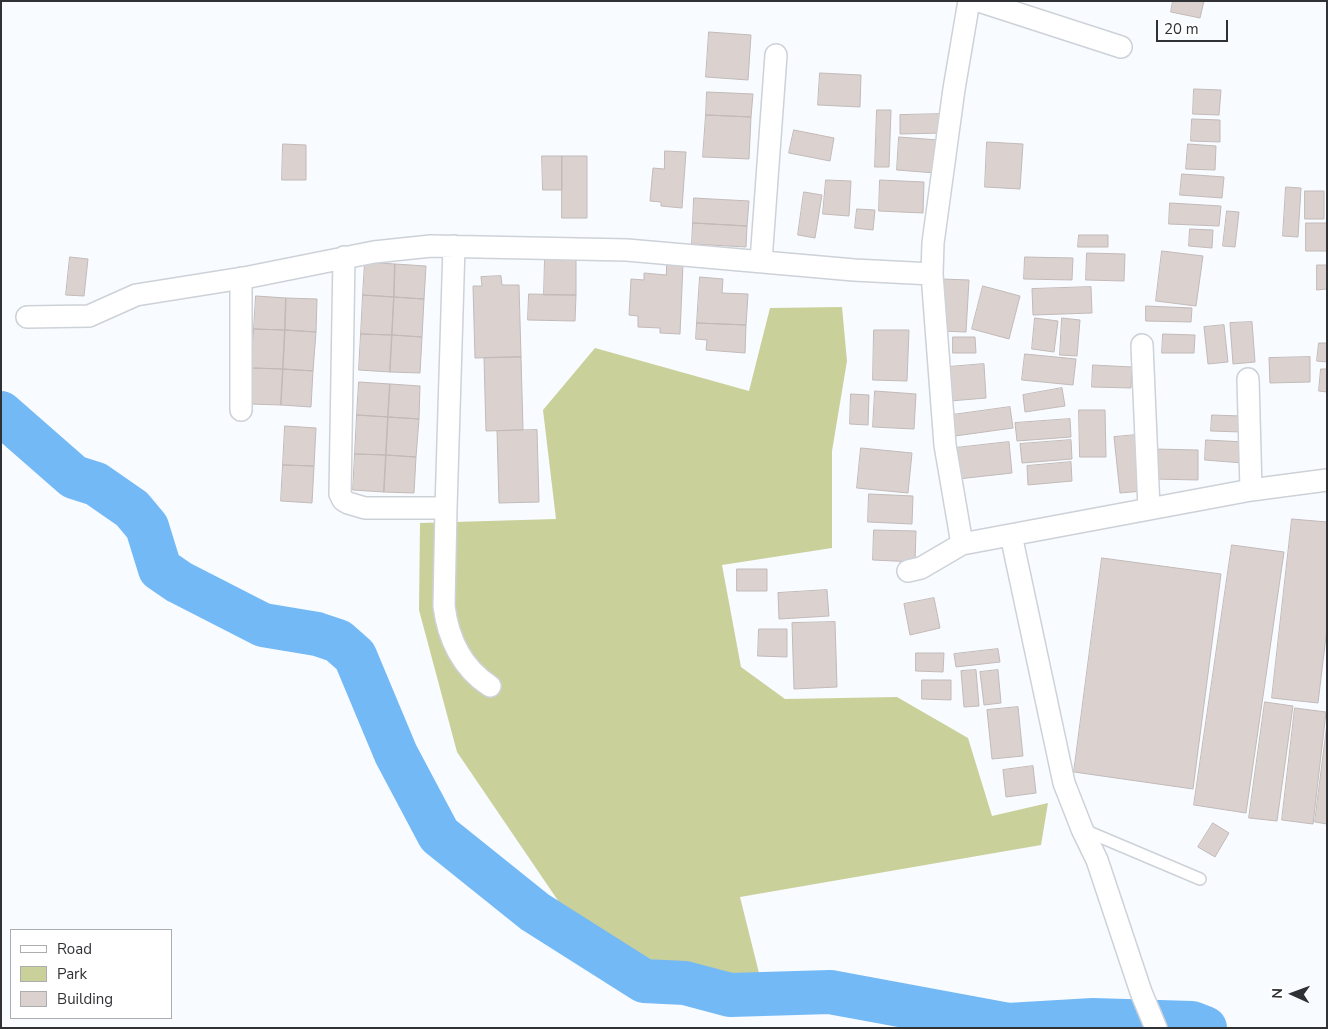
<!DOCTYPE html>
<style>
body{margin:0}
#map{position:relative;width:1328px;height:1029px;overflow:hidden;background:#f8fbff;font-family:"Nunito Sans",sans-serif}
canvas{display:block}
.frame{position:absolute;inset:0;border:2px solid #2f3134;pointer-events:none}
.legend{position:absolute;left:10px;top:929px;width:162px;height:90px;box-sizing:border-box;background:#fff;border:1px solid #acadae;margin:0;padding:6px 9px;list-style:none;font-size:15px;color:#2f3134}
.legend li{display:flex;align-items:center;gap:10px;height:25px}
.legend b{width:25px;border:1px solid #acadae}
.north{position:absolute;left:1268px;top:969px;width:50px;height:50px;-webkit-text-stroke:4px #fff;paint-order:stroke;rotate:272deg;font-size:14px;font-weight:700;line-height:20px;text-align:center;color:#2f3134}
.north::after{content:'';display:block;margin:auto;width:18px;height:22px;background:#2f3134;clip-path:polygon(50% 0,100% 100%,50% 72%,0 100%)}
.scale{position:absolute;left:1156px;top:20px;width:72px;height:22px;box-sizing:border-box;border:2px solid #2f3134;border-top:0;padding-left:6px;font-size:15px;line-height:18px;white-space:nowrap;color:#2f3134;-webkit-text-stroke:4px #fff;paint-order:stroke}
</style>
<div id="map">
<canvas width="1328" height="1029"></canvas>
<div class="frame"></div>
<ul class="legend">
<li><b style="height:6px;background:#fff"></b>Road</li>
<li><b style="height:14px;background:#cad09a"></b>Park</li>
<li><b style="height:14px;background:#dbd2d0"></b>Building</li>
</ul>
<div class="north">N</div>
<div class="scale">20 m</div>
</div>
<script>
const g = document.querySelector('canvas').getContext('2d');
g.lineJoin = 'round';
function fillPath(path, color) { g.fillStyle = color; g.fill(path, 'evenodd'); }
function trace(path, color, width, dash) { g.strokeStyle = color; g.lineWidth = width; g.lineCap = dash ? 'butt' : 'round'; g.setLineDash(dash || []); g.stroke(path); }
const green = new Path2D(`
 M 842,307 L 847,361 L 832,451 L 832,548 L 722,565 L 741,667 L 785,699 L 897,697 L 968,738 L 992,816 L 1048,803 L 1041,845 L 740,897 L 768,1009 L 612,980 L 457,752 L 419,610 L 420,523 L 556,519 L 543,410 L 595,348 L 749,391 L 770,308 Z`);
const river = new Path2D(`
 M 1,413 L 74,477 L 96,484 L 132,509 L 147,527 L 160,569 L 179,582 L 263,625 L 317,634 L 338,641 L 355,656 L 396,754 L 439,835 L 535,912 L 644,981 L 685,983 L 730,995 L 830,992 L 1008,1025 L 1093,1020 L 1192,1023 L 1205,1028`);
const building = new Path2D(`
 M 1173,1 L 1204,1 L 1200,18 L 1171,12 Z
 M 709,32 L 751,35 L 748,80 L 706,77 Z
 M 820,73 L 861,75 L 860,107 L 818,105 Z
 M 1194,89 L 1221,90 L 1219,115 L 1193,114 Z
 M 707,92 L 753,94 L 751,117 L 706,115 Z
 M 877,110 L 891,110 L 889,167 L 875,167 Z
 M 943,114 L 943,133 L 900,134 L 900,115 Z
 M 706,115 L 751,117 L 749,159 L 703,157 Z
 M 1192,119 L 1220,120 L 1220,142 L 1191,141 Z
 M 794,130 L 834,138 L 830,161 L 789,153 Z
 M 899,137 L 938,140 L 935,173 L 897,170 Z
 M 987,142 L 1023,144 L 1020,189 L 985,187 Z
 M 283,144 L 306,145 L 306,180 L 282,180 Z
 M 1188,144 L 1216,146 L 1215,170 L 1186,169 Z
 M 665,151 L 686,152 L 682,208 L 661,206 L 661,202 L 650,201 L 653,168 L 664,169 Z
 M 542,156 L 562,156 L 562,190 L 543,190 Z
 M 562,156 L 587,156 L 587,218 L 562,218 Z
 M 1182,174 L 1224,177 L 1222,198 L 1180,195 Z
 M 826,180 L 851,181 L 849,216 L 823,214 Z
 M 880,180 L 924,182 L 923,213 L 879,211 Z
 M 1286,187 L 1301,188 L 1298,237 L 1283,236 Z
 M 1305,191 L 1324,191 L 1324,219 L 1305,219 Z
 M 804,192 L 822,195 L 815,238 L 798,235 Z
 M 694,198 L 749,201 L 747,226 L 693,223 Z
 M 1170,203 L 1221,206 L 1219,226 L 1169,224 Z
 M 857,209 L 875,210 L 873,230 L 855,228 Z
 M 1227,211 L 1239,212 L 1235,247 L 1223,246 Z
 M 693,223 L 747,226 L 746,247 L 692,244 Z
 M 1306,223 L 1327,223 L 1327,251 L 1306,251 Z
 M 1190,229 L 1213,230 L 1212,248 L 1189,246 Z
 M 1079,235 L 1108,235 L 1108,247 L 1078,247 Z
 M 1162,251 L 1203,256 L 1196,306 L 1156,301 Z
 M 1087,253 L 1125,254 L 1124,281 L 1086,280 Z
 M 70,257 L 88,259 L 84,296 L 66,295 Z
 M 545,257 L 576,257 L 576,295 L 544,295 Z
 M 1025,257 L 1073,258 L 1072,280 L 1024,279 Z
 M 365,262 L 395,264 L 394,297 L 363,295 Z
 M 667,263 L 683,264 L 680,334 L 660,333 L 660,328 L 638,327 L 638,316 L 629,315 L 631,279 L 644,280 L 644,273 L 666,275 Z
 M 395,264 L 426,266 L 424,299 L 394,297 Z
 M 1317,265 L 1327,265 L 1327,289 L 1317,290 Z
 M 501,276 L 502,285 L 519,285 L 521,357 L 475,358 L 473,286 L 482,286 L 481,277 Z
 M 700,277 L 723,279 L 722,293 L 748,294 L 746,325 L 697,323 Z
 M 942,279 L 969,280 L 966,332 L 939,331 Z
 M 983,286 L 1020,296 L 1009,339 L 972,329 Z
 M 1091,287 L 1092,313 L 1033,315 L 1032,289 Z
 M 529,294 L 576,295 L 575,321 L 528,320 Z
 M 363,295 L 394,297 L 392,335 L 361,334 Z
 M 256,296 L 286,298 L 285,330 L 254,329 Z
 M 394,297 L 424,299 L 422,337 L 392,335 Z
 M 286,298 L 317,299 L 316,332 L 285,330 Z
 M 1146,306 L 1192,308 L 1191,322 L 1146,321 Z
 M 1035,318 L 1058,321 L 1054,352 L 1032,349 Z
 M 1062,318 L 1080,320 L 1077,356 L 1060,355 Z
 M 1252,322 L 1255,362 L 1233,364 L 1230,323 Z
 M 697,323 L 746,325 L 745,353 L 706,350 L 707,340 L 696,339 Z
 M 1224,325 L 1228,362 L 1208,364 L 1204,327 Z
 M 254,329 L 285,330 L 283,369 L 252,368 Z
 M 285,330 L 316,332 L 313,371 L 283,369 Z
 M 874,330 L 909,330 L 907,381 L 873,380 Z
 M 361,334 L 392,335 L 390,372 L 359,370 Z
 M 1163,334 L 1195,335 L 1194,353 L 1162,353 Z
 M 392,335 L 422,337 L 420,373 L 390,372 Z
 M 953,337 L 975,337 L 976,353 L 953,353 Z
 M 1319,343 L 1327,343 L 1327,362 L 1317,361 Z
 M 1025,354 L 1076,359 L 1073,385 L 1022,380 Z
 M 521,357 L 523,430 L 486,431 L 484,358 Z
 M 1310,357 L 1310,382 L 1270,383 L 1269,358 Z
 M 984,364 L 986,398 L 950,401 L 948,367 Z
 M 1093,365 L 1132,367 L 1131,388 L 1092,387 Z
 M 252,368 L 283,369 L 281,405 L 250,404 Z
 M 283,369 L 313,371 L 311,407 L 281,405 Z
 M 1321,369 L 1327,369 L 1327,392 L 1319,391 Z
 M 359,382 L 390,384 L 388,417 L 357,415 Z
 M 390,384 L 420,386 L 419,419 L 388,417 Z
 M 1062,388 L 1065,406 L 1025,412 L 1023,395 Z
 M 875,391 L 916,394 L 914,429 L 873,427 Z
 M 851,394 L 869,395 L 868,425 L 850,424 Z
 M 1010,407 L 1013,428 L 955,436 L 952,415 Z
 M 1079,410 L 1105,410 L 1106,457 L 1080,457 Z
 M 357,415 L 388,417 L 386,455 L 355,454 Z
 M 1212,415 L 1241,416 L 1241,432 L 1211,431 Z
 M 388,417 L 419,419 L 416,457 L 386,455 Z
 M 1070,419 L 1071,437 L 1017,441 L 1015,423 Z
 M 285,426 L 316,428 L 314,466 L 283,465 Z
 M 537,430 L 539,502 L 499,503 L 497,431 Z
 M 1136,435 L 1143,491 L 1120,493 L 1114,437 Z
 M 1071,440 L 1072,459 L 1022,463 L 1020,444 Z
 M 1206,440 L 1245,442 L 1243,463 L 1205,460 Z
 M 1009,442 L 1012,473 L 958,479 L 955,448 Z
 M 861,448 L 912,453 L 908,493 L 857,488 Z
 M 1154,449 L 1198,450 L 1198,480 L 1153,479 Z
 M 355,454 L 386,455 L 384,492 L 353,490 Z
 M 386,455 L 416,457 L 414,493 L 384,492 Z
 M 1071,462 L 1072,481 L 1028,485 L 1027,466 Z
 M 283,465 L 314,466 L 312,503 L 281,501 Z
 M 869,494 L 913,496 L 912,524 L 868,522 Z
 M 1292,519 L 1327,522 L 1327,628 L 1318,703 L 1272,698 Z
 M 874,530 L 916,531 L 915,562 L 873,560 Z
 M 1232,545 L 1284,552 L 1246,813 L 1194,805 Z
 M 1102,558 L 1221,574 L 1193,789 L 1074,772 Z
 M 737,569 L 767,569 L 767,591 L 737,591 Z
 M 827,590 L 829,616 L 779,619 L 778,593 Z
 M 934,598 L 940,628 L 910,635 L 904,604 Z
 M 835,622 L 837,687 L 794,689 L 792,623 Z
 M 759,629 L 787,629 L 787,657 L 758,656 Z
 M 998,649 L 1000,662 L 956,667 L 954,654 Z
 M 916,653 L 944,653 L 943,672 L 916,671 Z
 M 976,670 L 979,706 L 964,707 L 961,671 Z
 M 998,670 L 1001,703 L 984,705 L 980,672 Z
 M 922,680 L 951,680 L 951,700 L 922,699 Z
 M 1265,702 L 1293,706 L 1277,821 L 1249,818 Z
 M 1018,707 L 1023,756 L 992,759 L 987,710 Z
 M 1295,708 L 1326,712 L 1313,824 L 1282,820 Z
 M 1327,724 L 1327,824 L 1315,822 Z
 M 1033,766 L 1036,793 L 1006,797 L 1003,770 Z
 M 1213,823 L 1229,833 L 1215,857 L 1198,847 Z`);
const service = new Path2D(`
 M 1084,830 L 1200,879`);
const minor = new Path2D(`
 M 979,1 L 1121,47
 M 344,257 L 340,494 L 343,500 L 348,503 L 365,508 L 446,508 L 444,606 C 448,638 462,668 490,686
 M 761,261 L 776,55
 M 932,274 L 933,243 L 954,89 L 969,1
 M 27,317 L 89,316 L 136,295 L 249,277 L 374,252 L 431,246 L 627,250 L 854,270 L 932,274 L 945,445 L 962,544 L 1251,490 L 1327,480
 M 1142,345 L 1149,509
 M 1248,379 L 1251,490
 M 241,410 L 241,278
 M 446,508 L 454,246
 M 1011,535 L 1064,783 L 1082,829 L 1097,860 L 1141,992 L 1156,1028
 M 908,571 L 921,568 L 962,544`);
fillPath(green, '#cad09a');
trace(river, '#73b9f6', 44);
fillPath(building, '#dbd2d0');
trace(building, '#c2bab8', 1);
trace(service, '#cdd2d8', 14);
trace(minor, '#cdd2d8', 24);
trace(service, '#fff', 11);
trace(minor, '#fff', 21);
</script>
